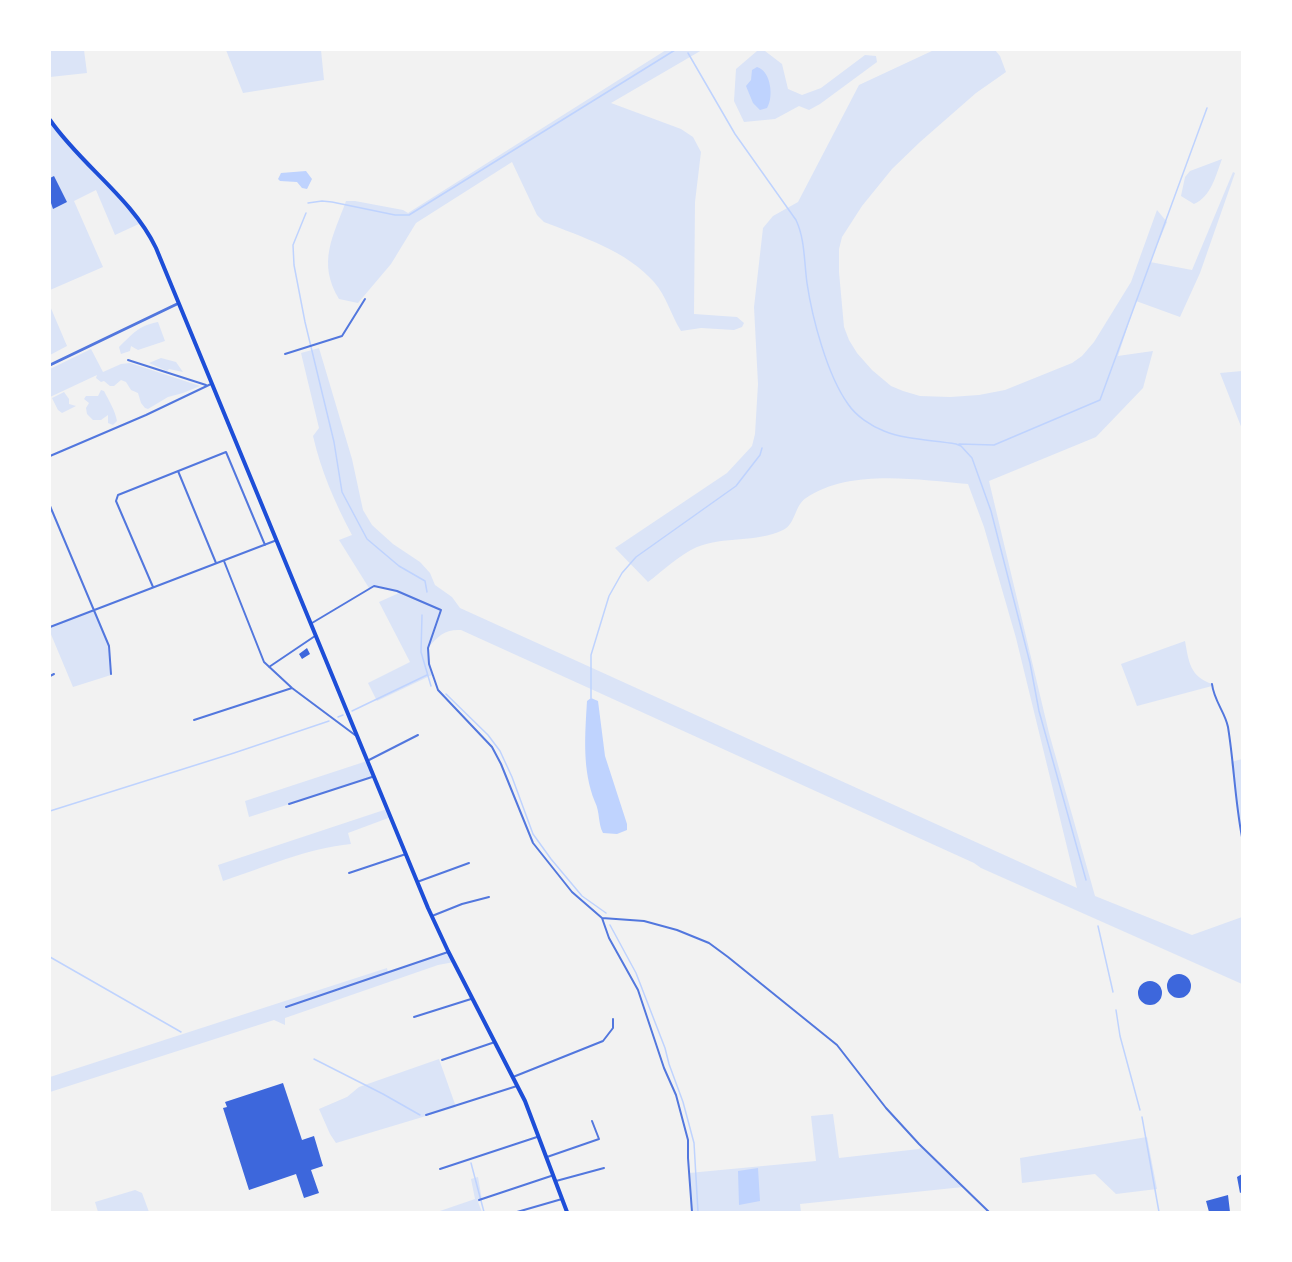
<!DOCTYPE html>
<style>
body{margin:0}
#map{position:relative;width:1292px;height:1262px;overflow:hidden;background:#f2f2f2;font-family:Signika,sans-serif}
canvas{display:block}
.frame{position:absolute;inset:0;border:51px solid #fff;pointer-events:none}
</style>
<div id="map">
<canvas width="1292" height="1262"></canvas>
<div class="frame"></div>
</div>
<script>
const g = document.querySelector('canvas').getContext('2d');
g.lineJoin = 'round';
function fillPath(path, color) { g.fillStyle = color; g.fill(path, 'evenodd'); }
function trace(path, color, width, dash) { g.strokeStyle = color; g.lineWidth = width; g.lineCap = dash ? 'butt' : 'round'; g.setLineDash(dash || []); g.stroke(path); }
const green = new Path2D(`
 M 50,50 L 84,50 L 87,73 L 50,77 Z
 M 226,50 L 321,50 L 324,80 L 243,93 Z
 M 666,50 L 702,50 L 611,103 L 681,129 L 693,137 L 701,152 L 695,202 L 694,314 L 737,317 L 744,323 L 742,327 L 734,330 L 701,328 L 681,331 C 671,315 667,297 654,282 C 627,251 582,237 544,222 L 537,215 L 512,162 L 416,223 L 391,264 L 358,303 L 339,299 C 317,262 333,237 346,201 L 355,201 L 403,210 L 408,213 Z
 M 934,50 L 995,50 L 1000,56 L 1006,72 L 976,93 L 920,142 L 892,169 L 862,206 L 842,237 L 839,249 L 839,272 L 844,327 L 849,340 L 857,353 L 872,370 L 891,386 L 903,391 L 920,396 L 950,397 L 979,395 L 1005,390 L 1072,363 L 1082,356 L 1094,342 L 1131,282 L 1157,210 L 1167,222 L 1150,262 L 1192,270 L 1233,172 L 1235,173 L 1200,273 L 1180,317 L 1136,301 L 1118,356 L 1153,351 L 1143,388 L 1096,437 L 989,481 L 1049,733 L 1095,896 L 1192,935 L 1242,917 L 1242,984 L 981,868 L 974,863 L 461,630 C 445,629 438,636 428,648 L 432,675 L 377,701 L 368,683 L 410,662 L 379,602 L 399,593 L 378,586 L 369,588 L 339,540 L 352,535 C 335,503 321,471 313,436 L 319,428 L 301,353 L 319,348 L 352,459 L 363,510 L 372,525 L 393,544 L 420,562 L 430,573 L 435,585 L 452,597 L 460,608 L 1077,888 L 1016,638 L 984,527 L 968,484 C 919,480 850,468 806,498 C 794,506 796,524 783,530 C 756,543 724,536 697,547 C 679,555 664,570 648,582 L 615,548 L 727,473 L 752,446 L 755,434 L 758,384 L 754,307 L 763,228 L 773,216 L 798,202 L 859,85 Z
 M 757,51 L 765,51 L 782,64 L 788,89 L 802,95 L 821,88 L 865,55 L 876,56 L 877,62 L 820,104 L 809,110 L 799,106 L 775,119 L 744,122 L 734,101 L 736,69 Z
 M 50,120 L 141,223 L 115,235 L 96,190 L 74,201 L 103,267 L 50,290 Z
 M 1222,159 C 1216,175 1211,197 1194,204 L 1181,196 L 1185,177 L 1190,171 Z
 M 50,306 L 67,346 L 50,355 Z
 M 158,322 L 165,341 L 138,350 L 131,346 L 130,351 L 121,354 L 119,347 C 133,334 137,326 158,322 Z
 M 91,349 L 103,372 L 121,364 L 130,363 L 200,386 L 183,393 L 168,397 L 148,409 L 145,408 L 141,403 L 138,393 L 131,390 L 126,382 L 121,380 L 114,386 L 110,386 L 104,381 L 101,382 L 96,378 L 97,375 L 50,397 L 50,369 Z
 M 161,358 L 176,362 L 183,372 L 169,369 L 167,371 L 149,363 Z
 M 1242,371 L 1242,429 L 1220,373 Z
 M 101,390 L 104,391 C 109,401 115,410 117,421 L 113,425 L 108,423 L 108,415 L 101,420 L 93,420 L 87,414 L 86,408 L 89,403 L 84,399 L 86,396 L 98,396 Z
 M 64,392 L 69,399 L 69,404 L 76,406 L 62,413 L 58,410 L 52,398 Z
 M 93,610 L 109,646 L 111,675 L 73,687 L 50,632 L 50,627 Z
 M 1185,641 C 1189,663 1190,676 1212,684 L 1212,686 L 1137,706 L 1121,664 Z
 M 1242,759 L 1242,837 L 1231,762 Z
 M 367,761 L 374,777 L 249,817 L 245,801 Z
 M 387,809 L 391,817 L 348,833 L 351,844 C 308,848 265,867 223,881 L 218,865 Z
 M 448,951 L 454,962 L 438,965 L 285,1018 L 285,1025 L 274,1020 L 50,1092 L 50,1077 L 387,968 L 388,973 Z
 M 439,1059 L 456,1107 L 336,1143 L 330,1134 L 319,1109 L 347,1097 L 359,1087 Z
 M 833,1114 L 839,1158 L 919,1149 L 921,1147 L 963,1187 L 800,1204 L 801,1212 L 692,1212 L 689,1173 L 816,1161 L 811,1116 Z
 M 1147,1137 L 1157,1189 L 1116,1194 L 1095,1174 L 1022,1183 L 1020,1158 Z
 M 478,1177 L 482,1200 L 478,1202 L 482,1212 L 437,1212 L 475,1199 L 471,1179 Z
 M 135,1190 L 142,1193 L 149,1212 L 98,1212 L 95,1202 Z`);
const water = new Path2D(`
 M 757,67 C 771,71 774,97 767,108 L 760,110 L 753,103 L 746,86 L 751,80 L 752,70 Z
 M 306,171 L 312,179 L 307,189 L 302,188 L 297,182 L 280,181 L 278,179 L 281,173 Z
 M 591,698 L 598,701 L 605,756 L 627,824 L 627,830 L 617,834 L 603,833 C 598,824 600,812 595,802 C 582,770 585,735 587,701 Z
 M 758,1168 L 760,1201 L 739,1205 L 738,1171 Z`);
const stream = new Path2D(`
 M 688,53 L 735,134 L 796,220 C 805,239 804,261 807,283 C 812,317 827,375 848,404 C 856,416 871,426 884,431 C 906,440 933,440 956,444 L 961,446 L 972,458 L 991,511 L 1030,663 L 1039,711 L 1086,880
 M 308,203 L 322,201 L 332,202 L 395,215 L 409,215 L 675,50
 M 306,213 L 293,245 L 294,265 L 305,322 L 334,442 L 342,492 L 367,539 L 399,566 L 425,581 L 427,592
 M 959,444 L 994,445 L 1100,400 L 1207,108
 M 422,615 L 421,652 L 431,686
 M 446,694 L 488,735 L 500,751 L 512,777 L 533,834 L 551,859 L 582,896 L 606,913
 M 591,698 L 591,655 L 609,596 L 622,573 L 636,557 L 736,486 L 760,455 L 762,448
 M 352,711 L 427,675
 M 338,717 L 343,715
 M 50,811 L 234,753 L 329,721
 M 610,925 L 636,973 L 665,1048 L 669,1064 L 683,1102 L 694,1143 L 698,1212
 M 1098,926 L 1113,992
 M 50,957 L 181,1032
 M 1116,1010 L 1120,1036 L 1140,1110
 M 314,1059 L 383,1094 L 420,1115
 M 1142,1117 L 1159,1212
 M 471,1163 L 484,1212`);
const building = new Path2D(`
 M 54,176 L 67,202 L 53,209 L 50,200 L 50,178 Z
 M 307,648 L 310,654 L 302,659 L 299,654 Z
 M1167 986a12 12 0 1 1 24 0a12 12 0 1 1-24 0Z
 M1138 993a12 12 0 1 1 24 0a12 12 0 1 1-24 0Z
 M 283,1083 L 302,1140 L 314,1136 L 323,1166 L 311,1170 L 319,1193 L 304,1198 L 296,1174 L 249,1190 L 223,1108 L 227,1107 L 225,1102 Z
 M 1242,1174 L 1242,1192 L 1240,1193 L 1237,1177 Z
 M 1228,1195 L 1230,1212 L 1209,1212 L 1206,1201 Z`);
const minor = new Path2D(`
 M 285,354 L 342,336 L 365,299
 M 128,360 L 206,385
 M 50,456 L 146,415 L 211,384
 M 178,471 L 216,563
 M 50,506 L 109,646 L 111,674
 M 224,561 L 264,662 L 292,688 L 355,735
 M 153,587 L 116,501 L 118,495 L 226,452 L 265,545
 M 312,623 L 374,586 L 397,591 L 441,610 L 428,648 L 429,664 L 438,690 L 492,747 L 501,764 L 533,843 L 572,892 L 602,918 L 644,921 L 677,930 L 709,943 L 728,957 L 837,1045 L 886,1108 L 919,1144 L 989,1212
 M 50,627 L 277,540
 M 269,667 L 315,636
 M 50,676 L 54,674
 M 1212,684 C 1214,701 1225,712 1228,727 C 1234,764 1235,801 1242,837
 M 194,720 L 292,688
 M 367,761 L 418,735
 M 289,804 L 372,777
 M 349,873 L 406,854
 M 417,882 L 469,863
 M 432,916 L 462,904 L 489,897
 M 602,918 L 609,938 L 638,990 L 664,1068 L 676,1095 L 688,1140 L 688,1158 L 692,1212
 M 286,1007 L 448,952
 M 414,1017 L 471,999
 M 442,1060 L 495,1042
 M 513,1077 L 603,1041 L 613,1028 L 613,1019
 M 426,1115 L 517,1086
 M 547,1157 L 599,1139 L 592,1121
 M 440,1169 L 537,1137
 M 556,1181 L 604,1168
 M 479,1200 L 554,1175
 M 517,1212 L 562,1199`);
const tertiary = new Path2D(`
 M 50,365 L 177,304`);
const secondary = new Path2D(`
 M 50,120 C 81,165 132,198 156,248 L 428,908 L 448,951 L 525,1101 L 567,1212`);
fillPath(green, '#dbe4f7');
fillPath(water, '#bfd3fe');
trace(stream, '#bfd3fe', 1.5);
fillPath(building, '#3d67dc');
trace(minor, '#5277de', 2);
trace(tertiary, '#5277de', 3);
trace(secondary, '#1d4ed8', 4);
</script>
